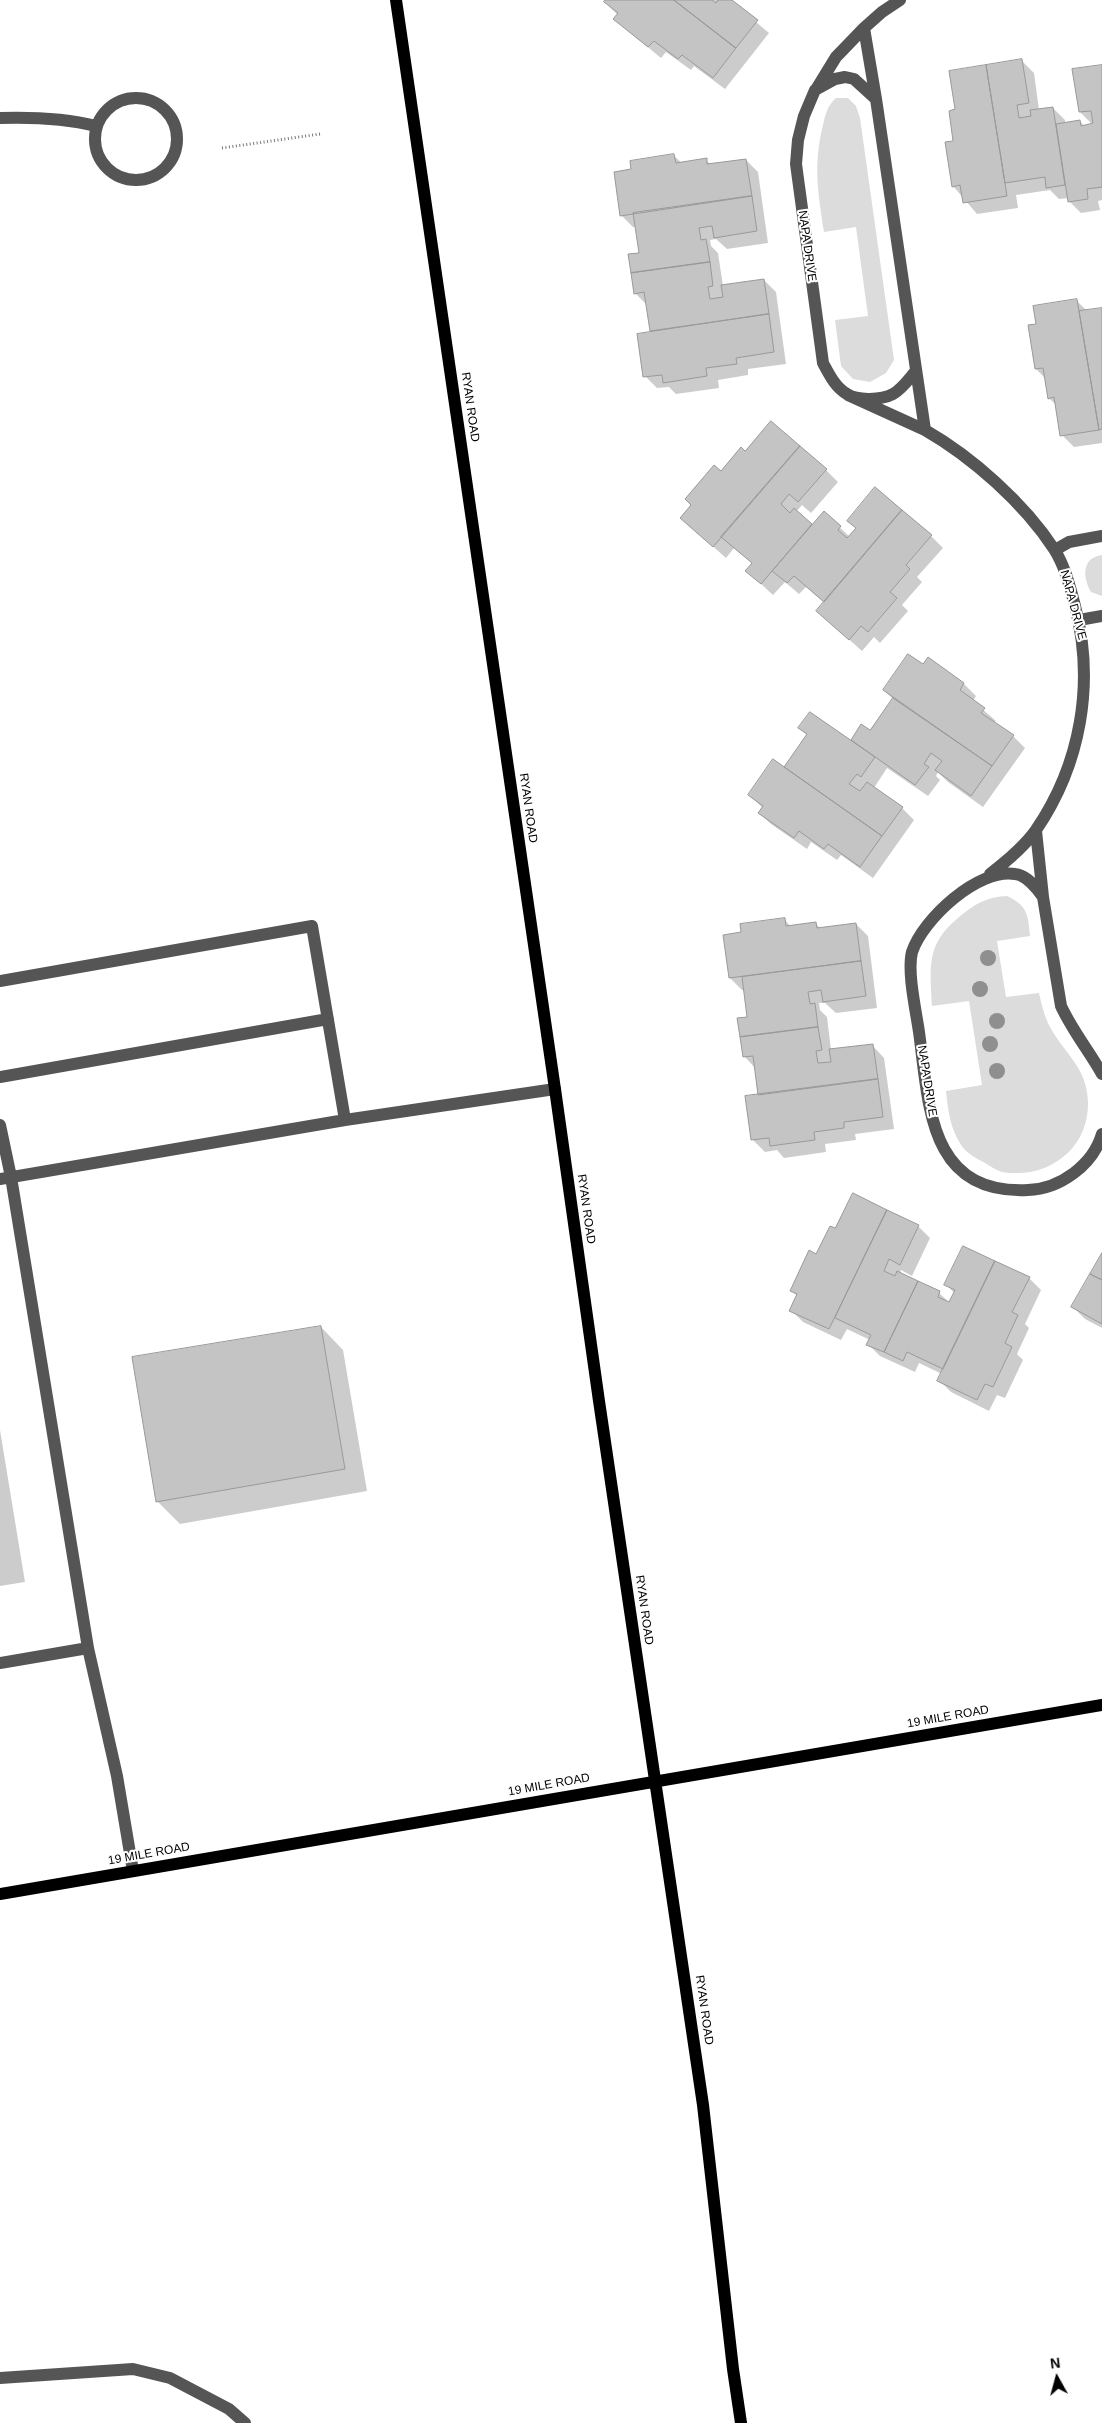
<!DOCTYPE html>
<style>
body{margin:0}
#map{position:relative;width:1102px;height:2423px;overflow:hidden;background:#fff;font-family:Arial,sans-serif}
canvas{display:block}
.north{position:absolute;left:1032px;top:2353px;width:50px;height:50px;-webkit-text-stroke:4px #fff;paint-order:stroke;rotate:353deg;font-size:14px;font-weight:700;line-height:20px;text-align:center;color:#000}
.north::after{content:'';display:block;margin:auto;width:18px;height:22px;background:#000;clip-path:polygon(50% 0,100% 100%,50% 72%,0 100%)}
</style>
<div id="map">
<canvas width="1102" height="2423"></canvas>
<div class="north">N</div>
</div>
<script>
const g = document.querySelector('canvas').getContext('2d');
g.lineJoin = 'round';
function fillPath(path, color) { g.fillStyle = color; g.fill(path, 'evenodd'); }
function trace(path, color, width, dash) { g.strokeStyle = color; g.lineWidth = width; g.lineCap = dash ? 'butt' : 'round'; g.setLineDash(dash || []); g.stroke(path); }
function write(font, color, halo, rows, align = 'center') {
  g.font = font + ' Arial,sans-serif'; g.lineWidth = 4; g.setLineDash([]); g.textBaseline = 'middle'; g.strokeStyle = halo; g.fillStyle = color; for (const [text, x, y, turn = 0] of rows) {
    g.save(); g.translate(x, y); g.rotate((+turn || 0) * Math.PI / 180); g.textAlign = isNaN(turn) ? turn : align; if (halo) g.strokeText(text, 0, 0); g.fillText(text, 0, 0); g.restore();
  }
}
const green = new Path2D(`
 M 836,98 L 848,98 L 856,106 L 860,118 L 894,360 L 886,373 L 870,382 L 853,379 L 841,366 L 835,320 L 868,316 L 856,227 L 824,232 C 818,192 813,165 823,125 C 826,113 827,106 836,98 Z
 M 1102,555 L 1102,596 L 1091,592 C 1083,578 1081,558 1102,555 Z
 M 1007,896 C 1028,906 1028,915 1030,936 L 997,941 L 1006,997 L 1039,993 C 1042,1006 1045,1020 1053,1032 C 1068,1057 1087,1069 1088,1102 C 1089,1143 1057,1173 1017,1173 C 1012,1173 1006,1173 1002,1172 C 996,1170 990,1166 985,1163 C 977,1159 965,1152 961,1145 C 950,1128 948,1110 946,1091 L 982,1085 L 969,1001 L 932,1006 C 930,961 926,943 964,913 C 978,902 989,897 1007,896 Z`);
const shadow = new Path2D(`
 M 607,0 L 730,0 L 769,33 L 725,89 L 694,66 L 691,70 L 666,52 L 661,58 L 614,19 L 618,15 L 605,2 Z
 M 1022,61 L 1034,73 L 1039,110 L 1053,108 L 1065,120 L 1065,124 L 1080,121 L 1084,126 L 1093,125 L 1080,112 L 1102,66 L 1102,200 L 1098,201 L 1100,210 L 1081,213 L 1069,201 L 1069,198 L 1059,199 L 1050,190 L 1016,195 L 1018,208 L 977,214 L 953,186 L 956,110 L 950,72 Z
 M 674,156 L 682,163 L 706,160 L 711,165 L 746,160 L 758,172 L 768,243 L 727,249 L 716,239 L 710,240 L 711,246 L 718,253 L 723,286 L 764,280 L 776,292 L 786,364 L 748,369 L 748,375 L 718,380 L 719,388 L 676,394 L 669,387 L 657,388 L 645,376 L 651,332 L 647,305 L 635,293 L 640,254 L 636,227 L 633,227 L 621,215 L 633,170 Z
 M 1076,300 L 1087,311 L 1102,309 L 1102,443 L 1074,447 L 1062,435 L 1057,406 L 1049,398 L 1046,379 L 1036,369 L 1037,325 Z
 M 745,453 L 826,470 L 838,482 L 811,513 L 802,505 L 796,512 L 812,526 L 824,513 L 850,537 L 857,529 L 848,521 L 931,536 L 943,548 L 917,577 L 922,582 L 902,605 L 908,611 L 880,643 L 874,637 L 862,651 L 817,611 L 825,603 L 806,587 L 799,594 L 785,582 L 773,595 L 747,571 L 753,564 L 734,548 L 726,558 L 681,518 L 721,473 Z
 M 928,659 L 964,684 L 976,696 L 973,701 L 996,721 L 994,723 L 1013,736 L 1025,748 L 983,807 L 948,782 L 938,772 L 936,776 L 940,780 L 928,796 L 887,768 L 874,788 L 902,808 L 914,820 L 873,878 L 841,855 L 837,860 L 811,842 L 807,849 L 771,824 L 759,813 L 763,808 L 749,795 L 784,768 L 807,735 L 800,728 L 851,741 L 862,726 L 870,732 L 893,699 L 884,690 L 923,666 Z
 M 784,919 L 791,927 L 816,924 L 821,929 L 856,924 L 868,936 L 877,1008 L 836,1013 L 825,1003 L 819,1003 L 820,1010 L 827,1017 L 831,1050 L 872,1045 L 884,1058 L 894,1129 L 855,1134 L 856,1140 L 825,1144 L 826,1152 L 784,1158 L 777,1150 L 765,1152 L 753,1140 L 746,1098 L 760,1096 L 756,1069 L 744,1056 L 749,1018 L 745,990 L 742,990 L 730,978 L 742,933 Z
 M 853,1195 L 918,1226 L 930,1238 L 912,1276 L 901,1270 L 900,1274 L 939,1293 L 950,1303 L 955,1294 L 946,1284 L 1029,1278 L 1041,1290 L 1025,1324 L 1029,1328 L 1017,1354 L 1023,1360 L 1005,1398 L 997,1395 L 989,1411 L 951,1392 L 939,1380 L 942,1374 L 919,1363 L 915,1372 L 880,1356 L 868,1344 L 870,1340 L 847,1329 L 841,1340 L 803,1322 L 791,1310 L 797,1296 L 791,1290 L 836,1230 Z
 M 1102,1255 L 1102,1328 L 1085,1319 L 1073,1307 Z
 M 321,1327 L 343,1350 L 367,1491 L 180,1524 L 158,1502 Z
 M 0,1430 L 25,1582 L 0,1586 Z`);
const building = new Path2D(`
 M 605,0 L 674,0 L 736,48 L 713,78 L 682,55 L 678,59 L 654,41 L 648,47 L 613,19 L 618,13 L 604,2 Z
 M 674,0 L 712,0 L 716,3 L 718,0 L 732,0 L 758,20 L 736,48 Z
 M 1022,59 L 1029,103 L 1017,105 L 1019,118 L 1031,116 L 1030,110 L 1053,107 L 1065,185 L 1046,188 L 1045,177 L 1005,183 L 986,65 Z
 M 986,65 L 1007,196 L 963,203 L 960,185 L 952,187 L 945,142 L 953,141 L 949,111 L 955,109 L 949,71 Z
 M 1102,65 L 1102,187 L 1087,189 L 1088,199 L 1068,202 L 1056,124 L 1080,120 L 1081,126 L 1093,123 L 1091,111 L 1079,112 L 1072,69 Z
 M 674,154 L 676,163 L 707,158 L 707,164 L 746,159 L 752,196 L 620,216 L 614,172 L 631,169 L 630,161 Z
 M 752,196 L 757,231 L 714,238 L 712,226 L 699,228 L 701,240 L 706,239 L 710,262 L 631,273 L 628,254 L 639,253 L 633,213 Z
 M 710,262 L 713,286 L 708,287 L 710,299 L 723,297 L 721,285 L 764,279 L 769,314 L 650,331 L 644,292 L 634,294 L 631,273 Z
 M 1077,299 L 1099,430 L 1060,436 L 1054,397 L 1048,399 L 1043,368 L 1035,369 L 1028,325 L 1036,324 L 1033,306 Z
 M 1102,308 L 1102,429 L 1099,430 L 1079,311 Z
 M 769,314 L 774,352 L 736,358 L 737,364 L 706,368 L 707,376 L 663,383 L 662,375 L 643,377 L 637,334 Z
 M 771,421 L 800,446 L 713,547 L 680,518 L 691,505 L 685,499 L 714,465 L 721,471 L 741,447 L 745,451 Z
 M 800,446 L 827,469 L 798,502 L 789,494 L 781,504 L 790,513 L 794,508 L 812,524 L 761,584 L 745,571 L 752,563 L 721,537 Z
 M 875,487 L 902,510 L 824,602 L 794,576 L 787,583 L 772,571 L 824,511 L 841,526 L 838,530 L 847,538 L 856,528 L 847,521 Z
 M 902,510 L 932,535 L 906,565 L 910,569 L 890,592 L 897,598 L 868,632 L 861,626 L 849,640 L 816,611 Z
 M 908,654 L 923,664 L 928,657 L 964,683 L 960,690 L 985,708 L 981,713 L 1014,735 L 992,766 L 883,690 Z
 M 893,698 L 992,766 L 971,796 L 935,770 L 942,761 L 931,753 L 924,764 L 929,767 L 915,785 L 851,740 L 861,724 L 870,730 Z
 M 810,712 L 875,757 L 861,777 L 857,774 L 849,784 L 860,791 L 867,782 L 903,807 L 882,836 L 784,767 L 807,734 L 798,728 Z
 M 773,759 L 882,836 L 860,867 L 828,844 L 824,849 L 799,831 L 794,838 L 758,813 L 763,806 L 748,795 Z
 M 785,918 L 786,926 L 816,922 L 817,928 L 856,923 L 861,961 L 729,978 L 723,935 L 741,932 L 740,924 Z
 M 861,961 L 866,996 L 823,1002 L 821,990 L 808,992 L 810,1004 L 815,1003 L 818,1027 L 740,1037 L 737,1018 L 747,1017 L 742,977 Z
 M 818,1027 L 822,1050 L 816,1051 L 818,1063 L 831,1062 L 829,1049 L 873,1044 L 878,1079 L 758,1095 L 753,1056 L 743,1057 L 740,1037 Z
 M 878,1079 L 883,1117 L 844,1122 L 844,1128 L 814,1132 L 815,1140 L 770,1146 L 769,1138 L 751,1140 L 745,1096 Z
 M 853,1193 L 887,1210 L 829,1329 L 789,1311 L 797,1294 L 790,1291 L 809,1250 L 816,1254 L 830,1226 L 835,1228 Z
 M 887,1210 L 919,1225 L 900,1265 L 889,1259 L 884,1271 L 895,1276 L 897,1271 L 918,1281 L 884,1352 L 866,1345 L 871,1335 L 835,1318 Z
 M 963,1246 L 995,1261 L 943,1369 L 907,1352 L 903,1361 L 884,1352 L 918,1281 L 940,1291 L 938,1297 L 949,1302 L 955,1290 L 944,1285 Z
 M 1102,1253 L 1102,1280 L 1090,1274 Z
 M 995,1261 L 1030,1277 L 1012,1312 L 1018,1315 L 1005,1343 L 1012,1347 L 993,1387 L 985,1384 L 977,1400 L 937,1381 Z
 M 1090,1274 L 1102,1280 L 1102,1324 L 1071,1307 Z
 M 321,1326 L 345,1469 L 156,1502 L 132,1357 Z`);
const path = new Path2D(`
 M 222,148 L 320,134`);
const minor = new Path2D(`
 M 864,28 L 882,12 L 900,0
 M 817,88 L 836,57 L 864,28 L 876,99
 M95 139a41 41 0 1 1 82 0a41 41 0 1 1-82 0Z
 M 0,118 C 33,117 64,118 96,126
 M 848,395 L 925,430 L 876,99 L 854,79 L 845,77 L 835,79 L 815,90 L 804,116 L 798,140 L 796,164 L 823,363 C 829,374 835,387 847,394 C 857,401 882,400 893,394 C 902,389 908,380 915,372
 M 925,430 C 972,457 1024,503 1054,549 C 1065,566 1070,587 1075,606 C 1095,683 1081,764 1036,830 C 1024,847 1007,861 990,874
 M 1055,550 L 1069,542 L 1102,536
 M 1079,620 L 1102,616
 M 1036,831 L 1043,897
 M 0,981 L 312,926 L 345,1120 L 555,1089
 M 1102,1074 C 1089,1051 1072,1030 1061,1006 L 1043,897 C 1037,888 1026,875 1015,874 C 978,868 923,919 912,952 C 907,972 916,1011 919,1032 C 929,1104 928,1195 1028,1190 C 1060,1189 1093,1165 1102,1134
 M 0,1077 L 328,1019
 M 0,1125 L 11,1177 L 88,1648
 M 0,1179 L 345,1120
 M 0,1663 L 88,1648 L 117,1776 L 133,1871
 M 0,2378 L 133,2369 L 170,2378 L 229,2409 L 245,2423`);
const major = new Path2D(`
 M 396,0 L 555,1089 L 599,1401 L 703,2105 L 733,2369 L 741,2423
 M 0,1894 L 1102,1705`);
const trees = [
 [988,958],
 [980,989],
 [997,1021],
 [990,1044],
 [997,1071]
];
const streetNames = [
 ["NAPA DRIVE",807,246,82],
 ["RYAN ROAD",470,407,82],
 ["NAPA DRIVE",1073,605,75],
 ["RYAN ROAD",528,808,82],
 ["NAPA DRIVE",927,1081,81],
 ["RYAN ROAD",586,1209,82],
 ["RYAN ROAD",644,1610,82],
 ["19 MILE ROAD",948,1717,-10],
 ["19 MILE ROAD",549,1785,-10],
 ["19 MILE ROAD",149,1854,-10],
 ["RYAN ROAD",704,2010,82]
];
fillPath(green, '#dcdcdc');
fillPath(shadow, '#0003');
fillPath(building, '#c4c4c4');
trace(building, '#999', 1);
trace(path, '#777', 3, [1, 2.5]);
trace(minor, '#555', 12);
trace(major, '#000', 12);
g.fillStyle = '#8f8f8f';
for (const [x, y] of trees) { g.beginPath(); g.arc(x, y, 8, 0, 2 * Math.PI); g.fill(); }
write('12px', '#000', '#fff', streetNames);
</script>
